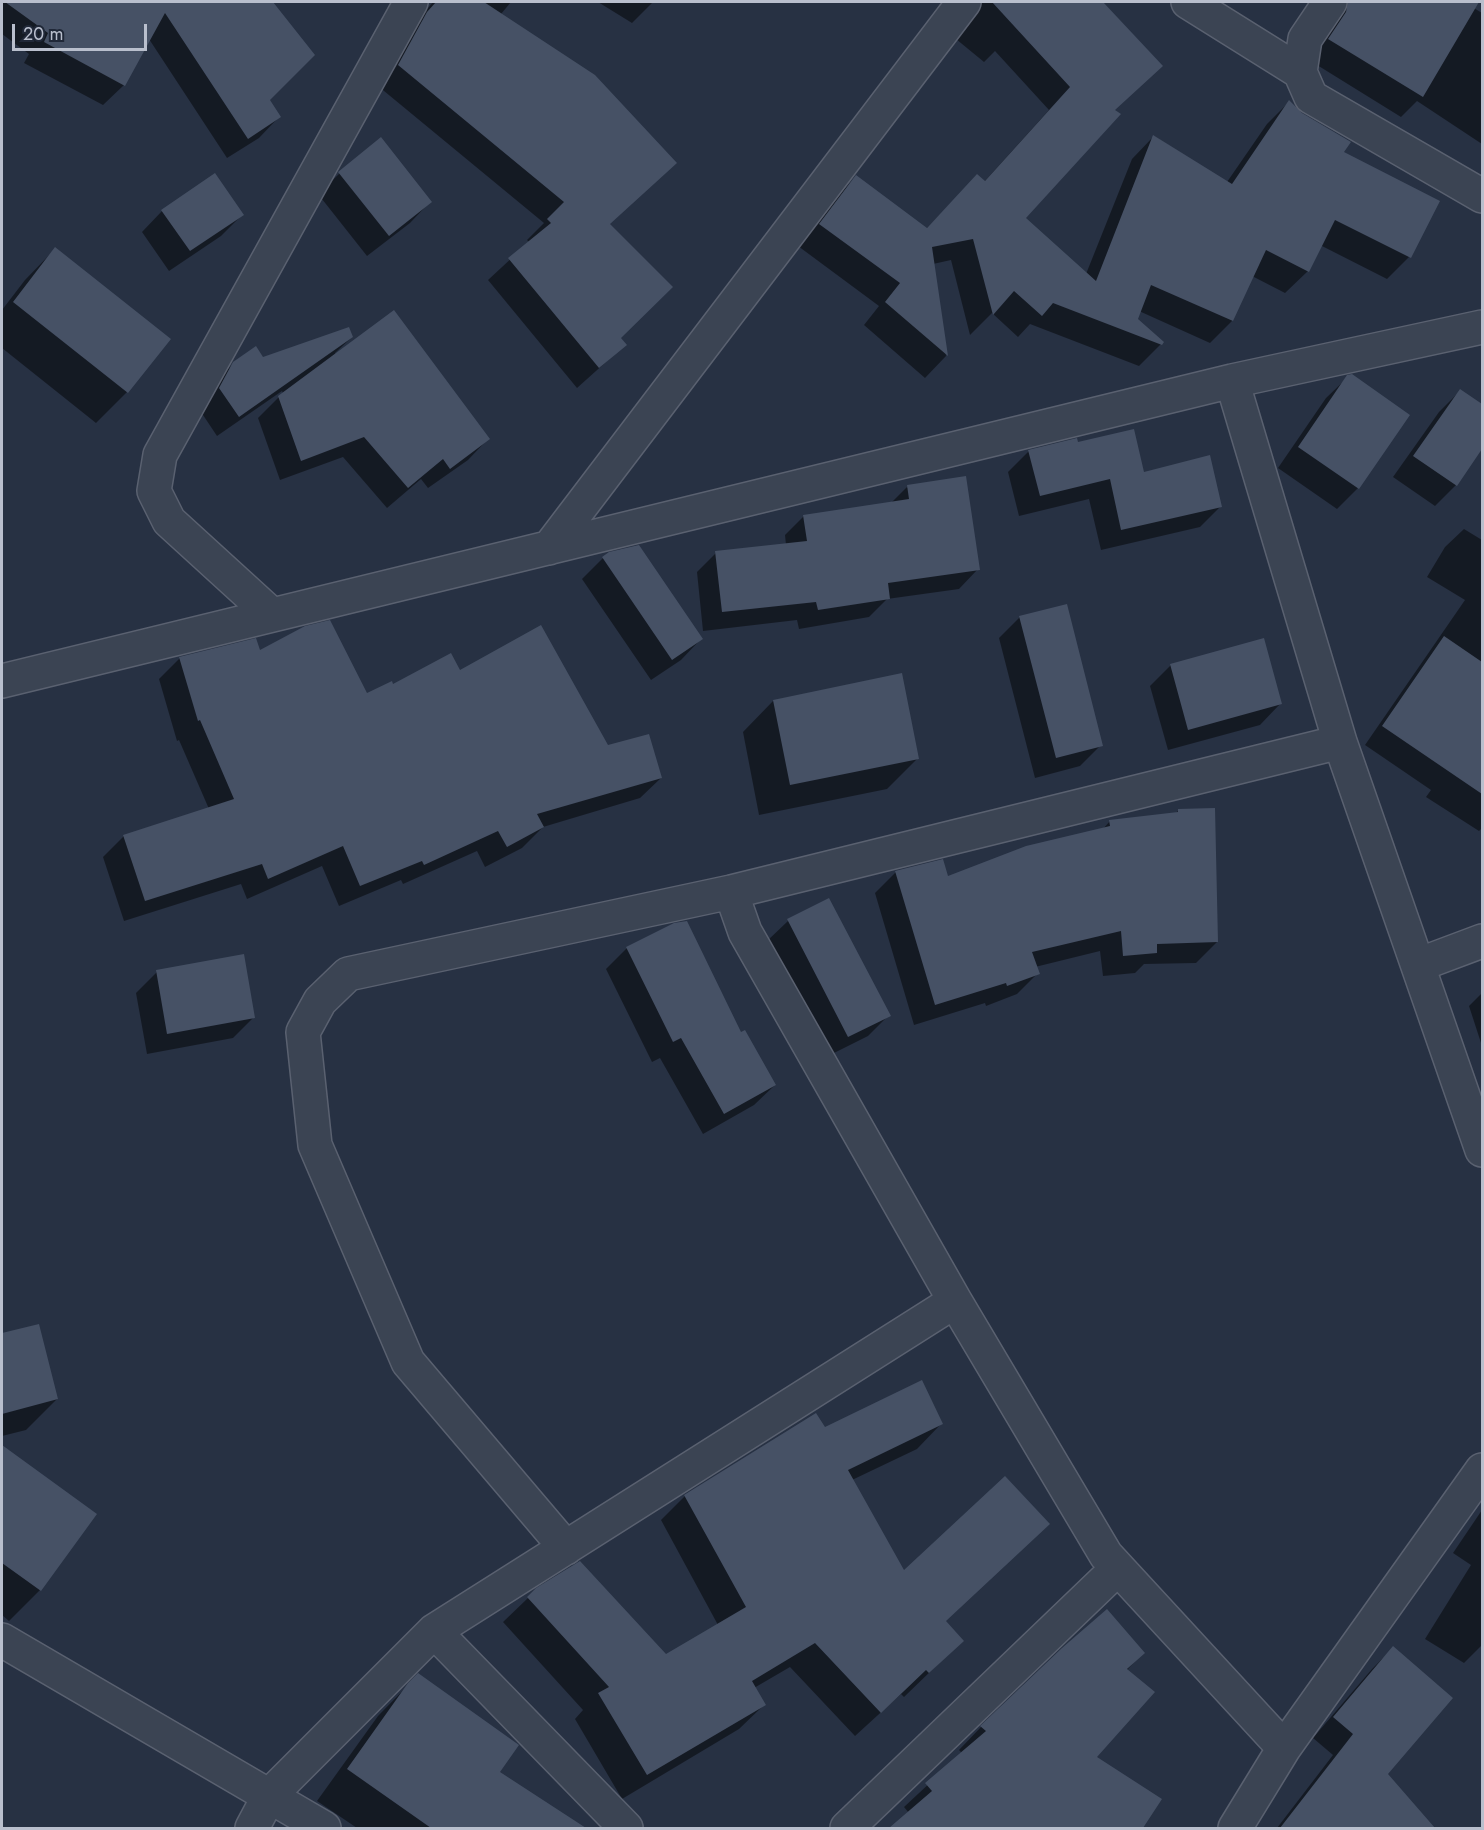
<!DOCTYPE html>
<style>
body{margin:0}
#map{position:relative;width:1484px;height:1830px;overflow:hidden;background:#273143;font-family:Jost,sans-serif}
canvas{display:block}
.frame{position:absolute;inset:0;border:3px solid #b9bfcd;pointer-events:none}
.scale{position:absolute;left:12px;top:24px;width:135px;height:27px;box-sizing:border-box;border:3px solid #b9bfcd;border-top:0;padding-left:8px;font-size:18px;line-height:21px;white-space:nowrap;color:#b9bfcd;-webkit-text-stroke:4px #202838;paint-order:stroke}
</style>
<div id="map">
<canvas width="1484" height="1830"></canvas>
<div class="frame"></div>
<div class="scale">20 m</div>
</div>
<script>
const g = document.querySelector('canvas').getContext('2d');
g.lineJoin = 'round';
function fillPath(path, color) { g.fillStyle = color; g.fill(path, 'evenodd'); }
function trace(path, color, width, dash) { g.strokeStyle = color; g.lineWidth = width; g.lineCap = dash ? 'butt' : 'round'; g.setLineDash(dash || []); g.stroke(path); }
const shadow = new Path2D(`
 M 2,2 L 69,2 L 97,17 L 107,2 L 271,2 L 313,54 L 268,100 L 279,117 L 259,138 L 227,158 L 149,39 L 124,85 L 103,105 L 24,63 L 29,54 L 2,34 Z
 M 433,2 L 511,2 L 501,14 L 609,225 L 619,338 L 625,345 L 577,388 L 488,280 L 529,242 L 527,240 L 544,223 L 378,86 L 406,35 Z
 M 598,2 L 653,2 L 632,23 Z
 M 982,2 L 1101,2 L 1161,66 L 1113,111 L 1024,219 L 1086,274 L 1132,159 L 1154,136 L 1227,182 L 1267,124 L 1289,102 L 1342,152 L 1409,257 L 1387,279 L 1320,245 L 1308,271 L 1285,293 L 1252,276 L 1232,321 L 1210,343 L 1139,311 L 1136,319 L 1161,344 L 1139,366 L 1030,324 L 1018,337 L 992,313 L 970,335 L 951,260 L 933,264 L 946,356 L 925,378 L 864,325 L 879,306 L 798,246 L 834,199 L 856,177 L 926,229 L 977,176 L 984,182 L 1049,110 L 995,51 L 984,62 L 956,39 L 961,28 Z
 M 1342,2 L 1464,2 L 1482,13 L 1482,144 L 1417,101 L 1401,117 L 1309,60 Z
 M 381,140 L 430,202 L 410,223 L 367,256 L 318,194 L 339,174 Z
 M 162,211 L 242,215 L 221,236 L 169,271 L 142,232 Z
 M 55,249 L 169,340 L 127,392 L 96,423 L 2,348 L 2,310 L 25,280 Z
 M 352,337 L 335,353 L 336,355 L 488,439 L 468,460 L 428,488 L 421,479 L 387,508 L 343,457 L 280,480 L 258,418 L 283,393 L 282,391 L 217,436 L 199,409 L 213,384 L 234,363 L 263,358 Z
 M 1348,377 L 1358,488 L 1337,509 L 1278,468 L 1326,398 Z
 M 1460,391 L 1482,406 L 1482,447 L 1456,485 L 1435,506 L 1393,477 L 1439,412 Z
 M 1077,443 L 1143,474 L 1221,506 L 1200,527 L 1101,550 L 1089,499 L 1019,516 L 1008,472 L 1029,451 Z
 M 907,487 L 978,569 L 959,589 L 887,599 L 869,617 L 799,629 L 797,620 L 703,631 L 697,572 L 716,553 L 786,545 L 785,535 L 804,516 L 891,503 Z
 M 1464,529 L 1482,540 L 1482,662 L 1476,672 L 1482,676 L 1482,828 L 1479,831 L 1426,797 L 1431,790 L 1365,745 L 1465,600 L 1427,577 L 1445,547 Z
 M 603,558 L 701,639 L 681,660 L 651,680 L 582,579 Z
 M 1020,617 L 1101,745 L 1080,766 L 1035,778 L 999,638 Z
 M 259,652 L 366,695 L 393,686 L 460,672 L 608,747 L 661,778 L 640,798 L 543,827 L 522,848 L 485,867 L 477,851 L 403,884 L 401,880 L 339,906 L 322,866 L 247,899 L 241,884 L 124,921 L 103,857 L 124,836 L 209,809 L 179,740 L 177,741 L 159,679 L 180,658 Z
 M 1171,665 L 1280,704 L 1260,725 L 1168,750 L 1150,686 Z
 M 773,701 L 917,759 L 887,789 L 759,815 L 743,732 Z
 M 1178,811 L 1217,942 L 1196,963 L 1144,964 L 1135,973 L 1103,976 L 1100,951 L 1035,967 L 1038,973 L 1017,994 L 986,1006 L 985,1003 L 914,1025 L 875,893 L 896,872 L 947,878 L 1103,829 L 1110,821 L 1175,814 Z
 M 829,900 L 889,1015 L 868,1036 L 826,1057 L 767,941 L 788,921 Z
 M 627,948 L 740,1034 L 775,1085 L 754,1105 L 703,1134 L 660,1058 L 652,1062 L 606,969 Z
 M 157,972 L 254,1017 L 233,1038 L 147,1054 L 136,993 Z
 M 1482,993 L 1482,1046 L 1469,1006 Z
 M 38,1326 L 57,1399 L 26,1430 L 2,1436 L 2,1335 Z
 M 941,1424 L 917,1449 L 852,1480 L 904,1572 L 1048,1524 L 944,1622 L 962,1641 L 904,1697 L 901,1694 L 855,1736 L 790,1667 L 754,1688 L 764,1705 L 739,1729 L 622,1799 L 575,1719 L 583,1710 L 503,1622 L 528,1598 L 665,1656 L 718,1625 L 661,1520 L 685,1496 L 824,1429 Z
 M 3,1448 L 40,1590 L 9,1621 L 2,1615 L 2,1450 Z
 M 1482,1510 L 1482,1645 L 1464,1663 L 1425,1639 L 1471,1565 L 1453,1553 Z
 M 1393,1648 L 1386,1774 L 1433,1828 L 1277,1828 L 1333,1755 L 1313,1738 L 1372,1669 Z
 M 1143,1653 L 1127,1670 L 1095,1757 L 1160,1800 L 1141,1828 L 891,1828 L 909,1813 L 904,1807 L 962,1753 L 959,1750 L 981,1727 Z
 M 418,1675 L 498,1773 L 583,1828 L 357,1828 L 317,1801 L 378,1716 Z`);
const building = new Path2D(`
 M 5,2 L 273,2 L 315,55 L 270,100 L 281,117 L 248,139 L 165,13 L 125,86 L 44,42 L 48,33 Z
 M 436,2 L 484,2 L 595,75 L 677,163 L 610,224 L 673,287 L 621,338 L 627,345 L 599,368 L 508,258 L 551,223 L 547,219 L 564,202 L 398,65 L 427,12 Z
 M 992,2 L 1103,2 L 1163,66 L 1115,110 L 1121,114 L 1026,218 L 1096,281 L 1153,135 L 1232,184 L 1289,100 L 1302,113 L 1351,142 L 1344,152 L 1440,201 L 1411,258 L 1335,220 L 1309,272 L 1266,250 L 1233,321 L 1151,285 L 1138,319 L 1164,342 L 1162,345 L 1053,303 L 1042,316 L 1014,291 L 993,315 L 973,239 L 932,247 L 948,356 L 885,302 L 900,283 L 819,224 L 856,175 L 927,228 L 977,174 L 985,181 L 1070,87 Z
 M 1348,2 L 1479,2 L 1423,97 L 1328,39 L 1346,12 Z
 M 381,137 L 432,202 L 389,236 L 338,172 Z
 M 215,173 L 244,215 L 190,251 L 161,210 Z
 M 55,247 L 171,339 L 128,393 L 13,302 Z
 M 394,310 L 490,439 L 450,469 L 443,459 L 408,488 L 364,437 L 301,461 L 278,396 Z
 M 349,327 L 353,337 L 239,417 L 219,388 L 233,362 L 256,346 L 263,357 Z
 M 1352,374 L 1410,415 L 1359,489 L 1298,447 L 1347,375 Z
 M 1460,389 L 1482,404 L 1482,449 L 1457,486 L 1413,456 Z
 M 1134,429 L 1144,472 L 1210,455 L 1222,507 L 1121,530 L 1110,479 L 1040,496 L 1028,450 L 1077,438 L 1078,442 Z
 M 966,476 L 980,570 L 888,583 L 890,599 L 818,610 L 816,602 L 722,612 L 715,551 L 807,541 L 803,515 L 909,499 L 907,485 Z
 M 639,545 L 703,639 L 672,660 L 602,557 L 609,552 Z
 M 1067,604 L 1103,746 L 1056,758 L 1019,616 Z
 M 330,620 L 367,693 L 392,681 L 393,684 L 451,653 L 460,670 L 541,625 L 608,745 L 649,734 L 662,778 L 537,814 L 544,827 L 507,847 L 498,831 L 424,865 L 422,861 L 360,886 L 343,846 L 268,879 L 262,864 L 145,901 L 123,835 L 234,799 L 200,720 L 198,721 L 179,657 L 256,638 L 260,650 L 305,626 Z
 M 1444,636 L 1482,662 L 1482,794 L 1382,726 Z
 M 1264,638 L 1282,704 L 1188,730 L 1170,664 Z
 M 902,673 L 919,759 L 790,785 L 773,700 Z
 M 1215,808 L 1218,942 L 1157,944 L 1157,953 L 1123,956 L 1121,931 L 1032,952 L 1040,974 L 1007,986 L 1006,983 L 935,1005 L 895,871 L 943,859 L 948,876 L 1026,846 L 1110,826 L 1109,820 L 1178,812 L 1178,809 Z
 M 829,898 L 891,1016 L 848,1037 L 787,919 Z
 M 687,921 L 741,1032 L 745,1030 L 776,1085 L 724,1114 L 681,1038 L 673,1042 L 626,947 L 674,923 Z
 M 244,954 L 255,1018 L 167,1034 L 156,970 Z
 M 39,1324 L 58,1399 L 2,1414 L 2,1333 Z
 M 922,1380 L 943,1424 L 848,1470 L 904,1570 L 1005,1476 L 1050,1524 L 946,1621 L 964,1641 L 929,1673 L 926,1670 L 881,1713 L 815,1643 L 752,1681 L 766,1705 L 647,1775 L 598,1693 L 609,1687 L 527,1597 L 536,1588 L 580,1561 L 666,1654 L 746,1607 L 684,1495 L 816,1413 L 825,1427 Z
 M 2,1445 L 97,1514 L 41,1591 L 2,1563 Z
 M 1107,1609 L 1145,1653 L 1127,1669 L 1155,1692 L 1097,1757 L 1162,1799 L 1143,1828 L 889,1828 L 932,1791 L 925,1783 L 986,1731 L 980,1726 L 1062,1648 Z
 M 1393,1646 L 1453,1698 L 1388,1774 L 1435,1828 L 1280,1828 L 1353,1734 L 1333,1717 Z
 M 418,1673 L 519,1745 L 500,1772 L 586,1828 L 431,1828 L 347,1769 L 408,1683 Z`);
const minor = new Path2D(`
 M 1188,2 L 1300,72
 M 1330,2 L 1305,39 L 1300,72 L 1311,97 L 1482,196
 M 1232,381 L 1340,742 L 1482,1150
 M 549,548 L 964,2
 M 272,615 L 169,521 L 154,491 L 160,455 L 411,2
 M 2,681 L 1232,381 L 1482,327
 M 731,892 L 745,932 L 955,1301 L 1106,1555 L 1284,1748
 M 1418,965 L 1482,941
 M 566,1548 L 408,1362 L 315,1145 L 303,1032 L 320,1001 L 348,974 L 731,892 L 1340,742
 M 434,1631 L 626,1828
 M 2,1640 L 324,1828
 M 252,1828 L 269,1796 L 434,1631 L 955,1301
 M 847,1828 L 1118,1568
 M 1235,1828 L 1284,1748 L 1482,1470`);
fillPath(shadow, '#0007');
fillPath(building, '#465165');
trace(minor, '#5a6170', 36);
trace(minor, '#3b4453', 33);
</script>
